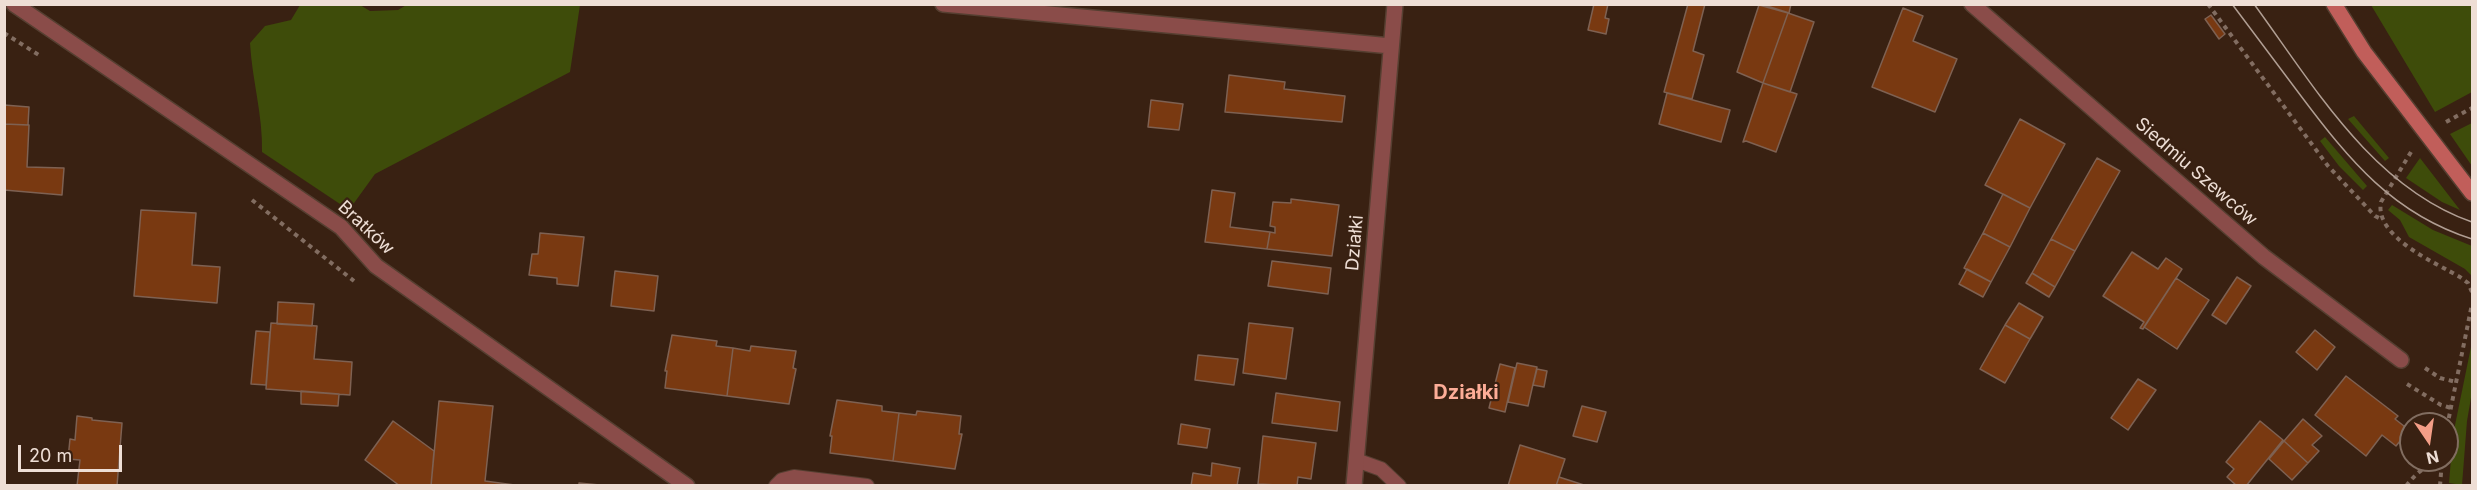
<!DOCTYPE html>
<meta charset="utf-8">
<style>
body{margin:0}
#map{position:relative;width:2477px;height:490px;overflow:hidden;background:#392112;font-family:Inter,sans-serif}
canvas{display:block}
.frame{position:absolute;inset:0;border:6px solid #eeded5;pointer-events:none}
.north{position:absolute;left:2399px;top:412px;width:60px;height:60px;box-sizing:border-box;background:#392112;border:2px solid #816d60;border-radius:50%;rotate:167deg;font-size:16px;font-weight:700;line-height:24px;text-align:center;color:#eeded5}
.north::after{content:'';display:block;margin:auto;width:21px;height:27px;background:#f49e87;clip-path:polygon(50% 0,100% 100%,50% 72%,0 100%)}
.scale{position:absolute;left:18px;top:445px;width:104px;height:27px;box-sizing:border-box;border:3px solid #eeded5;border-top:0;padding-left:8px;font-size:18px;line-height:21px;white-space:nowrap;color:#eeded5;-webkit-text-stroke:4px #392112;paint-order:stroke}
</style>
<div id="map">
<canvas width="2477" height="490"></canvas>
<div class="frame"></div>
<div class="north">N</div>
<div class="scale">20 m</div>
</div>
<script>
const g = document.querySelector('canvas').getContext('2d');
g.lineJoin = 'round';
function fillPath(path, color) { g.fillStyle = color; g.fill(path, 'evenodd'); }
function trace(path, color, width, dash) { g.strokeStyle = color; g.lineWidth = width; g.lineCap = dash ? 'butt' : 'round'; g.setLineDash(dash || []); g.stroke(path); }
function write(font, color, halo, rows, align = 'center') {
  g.font = font + ' Inter,sans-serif'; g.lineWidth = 4.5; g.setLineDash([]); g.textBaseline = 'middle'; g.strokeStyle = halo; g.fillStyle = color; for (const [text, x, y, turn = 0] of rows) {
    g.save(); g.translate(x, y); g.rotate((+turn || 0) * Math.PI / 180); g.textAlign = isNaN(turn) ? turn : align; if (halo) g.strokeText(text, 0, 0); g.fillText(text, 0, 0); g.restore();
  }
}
const green = new Path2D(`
 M 408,4 L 580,5 L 570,72 L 375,174 L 349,210 L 262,152 C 263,115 252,80 250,43 L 265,26 L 291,20 L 300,5 L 360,5 L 370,11 L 398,10 Z
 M 2371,5 L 2472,5 L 2472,92 L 2435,112 Z
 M 2354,116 L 2389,158 L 2385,161 L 2348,119 Z
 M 2472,123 L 2472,122 L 2472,166 L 2450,134 Z
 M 2325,137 L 2367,186 L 2363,190 L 2339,166 L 2320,141 Z
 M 2420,158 L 2460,210 L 2442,202 L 2406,178 Z
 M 2392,205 L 2433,230 L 2472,246 L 2472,276 L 2465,269 L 2409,237 L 2400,220 L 2388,210 Z
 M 2472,342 L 2472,392 L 2467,421 L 2462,485 L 2449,483 L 2453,435 Z`);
const building = new Path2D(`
 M 1594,4 L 1608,4 L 1605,18 L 1609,19 L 1606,34 L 1588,30 Z
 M 1688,4 L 1705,4 L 1693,51 L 1704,55 L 1692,99 L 1664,92 Z
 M 1761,4 L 1791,4 L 1789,13 Z
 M 1759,5 L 1788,13 L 1763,83 L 1737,72 Z
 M 1903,8 L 1923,16 L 1913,41 L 1957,59 L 1935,112 L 1872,87 Z
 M 1788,13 L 1814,22 L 1790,92 L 1763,83 Z
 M 2211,15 L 2225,34 L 2219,39 L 2205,19 Z
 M 1229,75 L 1285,82 L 1284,89 L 1345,96 L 1342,122 L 1225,112 Z
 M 1763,83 L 1797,94 L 1776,152 L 1746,141 L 1743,142 Z
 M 1667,93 L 1730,110 L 1721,142 L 1659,124 Z
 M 1151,100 L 1183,104 L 1179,130 L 1148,127 Z
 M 4,105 L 29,107 L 28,125 L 4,124 Z
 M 2020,119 L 2065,144 L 2030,208 L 1985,185 Z
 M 4,124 L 29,125 L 27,167 L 64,168 L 62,195 L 4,190 Z
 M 2097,158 L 2120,171 L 2075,251 L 2051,239 Z
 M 1212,190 L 1235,193 L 1230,227 L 1270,232 L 1267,249 L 1205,242 Z
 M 2003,194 L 2030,208 L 2010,247 L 1983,233 Z
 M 1291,199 L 1339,205 L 1332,256 L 1267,249 L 1270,232 L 1275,233 L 1275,227 L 1270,226 L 1273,202 L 1291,203 Z
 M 141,210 L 196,213 L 192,265 L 220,267 L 217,303 L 134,296 Z
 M 540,233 L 584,237 L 578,286 L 557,284 L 557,278 L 529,275 L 532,254 L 538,254 Z
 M 1983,233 L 2010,247 L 1991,282 L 1964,268 Z
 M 2051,239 L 2075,251 L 2055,287 L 2032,273 Z
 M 2132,252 L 2158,269 L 2166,258 L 2182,269 L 2143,329 L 2140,328 L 2144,322 L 2103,296 Z
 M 1272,261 L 1331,268 L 1328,294 L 1268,286 Z
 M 1967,269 L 1991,282 L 1983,297 L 1959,284 Z
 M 615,271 L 658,276 L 654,311 L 611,306 Z
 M 2032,273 L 2055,287 L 2049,297 L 2026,283 Z
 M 2237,277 L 2251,286 L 2226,324 L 2212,315 Z
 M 2176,278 L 2209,300 L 2177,349 L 2144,327 Z
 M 278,302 L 314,304 L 312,326 L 277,324 Z
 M 2019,303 L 2043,317 L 2030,339 L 2005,325 Z
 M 271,323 L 317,326 L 314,359 L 352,362 L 350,395 L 266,389 Z
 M 1249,323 L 1293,328 L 1286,379 L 1243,373 Z
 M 2005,325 L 2030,339 L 2005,383 L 1980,369 Z
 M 2315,330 L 2335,347 L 2317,370 L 2296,352 Z
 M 256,331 L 270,332 L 266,385 L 251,384 Z
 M 672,335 L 717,341 L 716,346 L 733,348 L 727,396 L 665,388 L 667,371 L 665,371 Z
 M 751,346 L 796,351 L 793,368 L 796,369 L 789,404 L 727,396 L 733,348 L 750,351 Z
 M 1198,355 L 1238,359 L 1234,385 L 1195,380 Z
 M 1517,363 L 1537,367 L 1528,406 L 1508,402 Z
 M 1500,364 L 1515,368 L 1505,412 L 1489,408 Z
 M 1537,369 L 1547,371 L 1544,387 L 1533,385 Z
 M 2346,376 L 2398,416 L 2395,419 L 2409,430 L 2396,446 L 2382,435 L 2366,456 L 2315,415 Z
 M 2138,379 L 2156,390 L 2128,430 L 2111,418 Z
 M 301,391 L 339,394 L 338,406 L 301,404 Z
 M 1276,393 L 1340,402 L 1337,431 L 1272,423 Z
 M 837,400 L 882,406 L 882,411 L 899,413 L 893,461 L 830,453 L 832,436 L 830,436 Z
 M 439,401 L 493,406 L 485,481 L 522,486 L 431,486 Z
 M 1582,406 L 1606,412 L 1597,442 L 1573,436 Z
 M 917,411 L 961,416 L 959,434 L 962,434 L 955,469 L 893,461 L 899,413 L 916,415 Z
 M 77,416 L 92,418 L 92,420 L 122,423 L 117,486 L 77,486 L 80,460 L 68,459 L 70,439 L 75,440 Z
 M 2303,419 L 2322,436 L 2312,445 L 2319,451 L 2308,463 L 2284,441 Z
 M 393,421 L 434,451 L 431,486 L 400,486 L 365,460 Z
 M 2260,421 L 2283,440 L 2246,486 L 2237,486 L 2227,477 L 2234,469 L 2226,462 Z
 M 1181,424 L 1210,429 L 1207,448 L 1178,444 Z
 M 1263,436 L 1316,443 L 1311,479 L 1298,477 L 1297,486 L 1258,484 Z
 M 2284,441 L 2308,463 L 2292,480 L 2269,459 Z
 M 1520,445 L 1565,459 L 1556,486 L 1508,486 Z
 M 1212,463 L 1240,468 L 1237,486 L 1191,486 L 1193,473 L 1211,476 Z
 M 1559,477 L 1587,486 L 1556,486 Z
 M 579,483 L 610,486 L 579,486 Z`);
const path = new Path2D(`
 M 2208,4 L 2328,166 L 2375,216 L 2383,220
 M 4,33 L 42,57
 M 2446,122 L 2472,108
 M 2411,152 L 2381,202 C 2374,237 2436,263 2460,277 L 2468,283 L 2472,292
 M 252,200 L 354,281
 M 2425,368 L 2440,378 L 2456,382
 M 2407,384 L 2441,405 L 2451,408
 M 2447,427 L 2472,304
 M 2406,486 C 2417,473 2424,464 2442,465
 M 2440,486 L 2442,460`);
const lane = new Path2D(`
 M 1356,460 L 1381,469 L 1399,486
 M 776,486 L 782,480 L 794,477 L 867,486`);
const street = new Path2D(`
 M 14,4 L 341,227 L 376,266 L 687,486
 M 943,4 L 1391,46
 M 1972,4 L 2264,257 L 2401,360
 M 1354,486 L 1395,4`);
const secondary = new Path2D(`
 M 2334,4 L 2364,52 L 2472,193`);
const tram = new Path2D(`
 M 2232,4 C 2255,35 2278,65 2301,96 C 2349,160 2393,214 2472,239
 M 2254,4 C 2314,86 2372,187 2472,222`);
const streetNames = [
 ["Siedmiu Szewców",2196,172,41],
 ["Bratków",366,228,43],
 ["Działki",1355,243,-85]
];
const neighbourhoodNames = [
 ["Działki",1466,393]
];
fillPath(green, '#3e4c0a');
fillPath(building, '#793911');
trace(building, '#7e6152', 1.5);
trace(lane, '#563f31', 16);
trace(street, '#563f31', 18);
trace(secondary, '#563f31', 18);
trace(path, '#826d61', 4, [4.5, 4.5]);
trace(lane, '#8a4c49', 14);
trace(street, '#8a4c49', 15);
trace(secondary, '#c15e5a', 15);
trace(tram, '#b09e93', 1.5);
write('18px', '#eeded5', '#392112', streetNames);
write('bold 20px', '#fdad97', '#392112', neighbourhoodNames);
</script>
